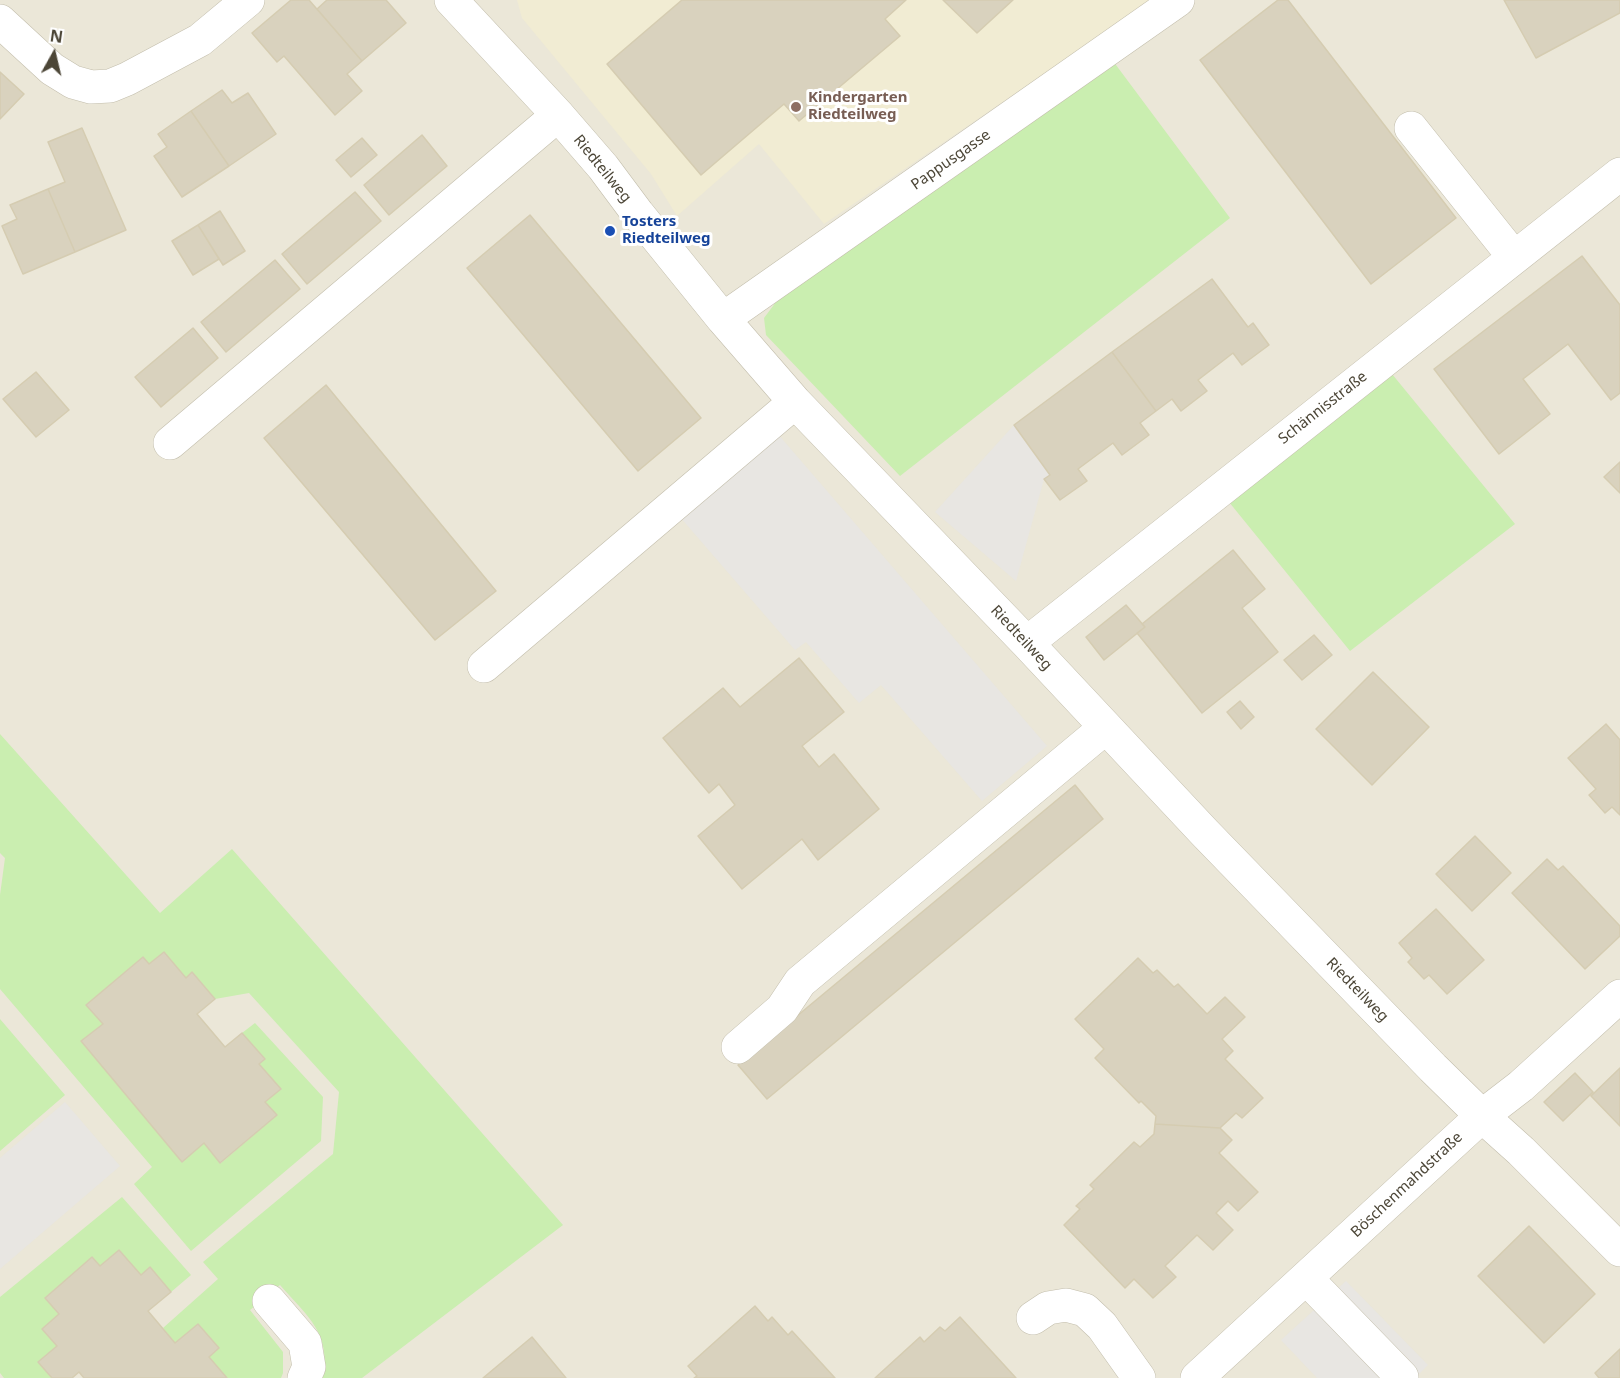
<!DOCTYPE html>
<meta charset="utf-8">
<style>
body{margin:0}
#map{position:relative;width:1620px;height:1378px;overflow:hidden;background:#f6f4ea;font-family:"Noto Sans",sans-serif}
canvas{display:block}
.north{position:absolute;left:24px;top:24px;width:60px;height:60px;-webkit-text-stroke:4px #fff;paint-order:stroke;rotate:8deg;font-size:16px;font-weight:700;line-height:24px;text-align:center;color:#4c4637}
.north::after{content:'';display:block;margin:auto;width:21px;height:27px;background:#4c4637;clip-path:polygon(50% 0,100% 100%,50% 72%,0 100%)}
</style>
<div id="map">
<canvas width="1620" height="1378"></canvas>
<div class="north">N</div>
</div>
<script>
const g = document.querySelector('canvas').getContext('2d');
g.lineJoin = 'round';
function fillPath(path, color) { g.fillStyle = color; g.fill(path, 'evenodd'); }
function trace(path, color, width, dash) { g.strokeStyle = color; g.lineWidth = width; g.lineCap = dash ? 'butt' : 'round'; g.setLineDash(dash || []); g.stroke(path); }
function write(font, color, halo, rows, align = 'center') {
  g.font = font + ' "Noto Sans",sans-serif'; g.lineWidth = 6; g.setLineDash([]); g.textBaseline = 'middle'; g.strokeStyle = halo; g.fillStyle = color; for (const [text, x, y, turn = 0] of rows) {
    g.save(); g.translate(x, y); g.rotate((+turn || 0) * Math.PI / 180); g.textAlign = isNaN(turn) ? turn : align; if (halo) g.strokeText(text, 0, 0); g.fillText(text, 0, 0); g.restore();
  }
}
const residential = new Path2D(`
 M 0,0 L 1620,0 L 1620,1378 L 0,1378 Z`);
const education = new Path2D(`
 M 517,0 L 1152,0 L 824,224 L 759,144 L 677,216 L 651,174 L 522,18 Z`);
const green = new Path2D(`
 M 1113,61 L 1230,218 L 900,476 L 766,335 L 764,318 L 779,298 Z
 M 1392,374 L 1515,524 L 1350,651 L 1229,502 Z
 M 0,734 L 160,913 L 232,849 L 563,1225 L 362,1378 L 322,1378 C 333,1334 306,1315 280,1285 L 250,1310 L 283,1352 L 283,1373 L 281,1378 L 227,1378 L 209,1357 L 219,1348 L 198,1324 L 175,1343 L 163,1328 L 218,1279 L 203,1262 L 333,1154 L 339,1092 L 249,993 L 215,999 L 193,973 L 186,978 L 164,952 L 149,964 L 142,958 L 87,1005 L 103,1024 L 82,1041 L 182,1161 L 204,1143 L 221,1163 L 276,1116 L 265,1102 L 281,1089 L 259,1064 L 264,1059 L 242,1033 L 255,1023 L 323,1097 L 321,1141 L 191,1251 L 134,1184 L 152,1167 L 0,989 L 0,895 L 5,858 L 0,853 Z
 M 0,1019 L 65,1095 L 0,1151 Z
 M 122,1197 L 191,1275 L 171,1292 L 150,1267 L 141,1275 L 119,1250 L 100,1266 L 92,1258 L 45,1298 L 59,1314 L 42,1329 L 57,1346 L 38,1362 L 52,1378 L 4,1378 L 0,1373 L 0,1297 Z`);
const parking = new Path2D(`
 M 1014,425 L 1050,475 L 1044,479 L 1016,581 L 935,512 Z
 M 777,433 L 1047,746 L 982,801 L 881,685 L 859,703 L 806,642 L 795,650 L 680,517 Z
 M 65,1102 L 120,1166 L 0,1269 L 0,1158 Z
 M 1346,1281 L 1428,1365 L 1415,1378 L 1317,1378 L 1281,1340 Z`);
const building = new Path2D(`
 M 291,0 L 309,0 L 362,61 L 347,74 L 362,91 L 335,115 L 284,56 L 277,62 L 252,33 Z
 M 327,0 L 386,0 L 406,23 L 362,61 L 317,9 Z
 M 682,0 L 906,0 L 885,19 L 900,36 L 799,121 L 784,104 L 701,175 L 607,64 Z
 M 943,0 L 1013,0 L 977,33 Z
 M 1278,0 L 1288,0 L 1456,218 L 1371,284 L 1200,60 Z
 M 1504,0 L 1620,0 L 1620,13 L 1536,58 Z
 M 0,72 L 24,94 L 0,119 Z
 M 222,90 L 232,103 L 248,93 L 276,134 L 229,166 L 191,111 Z
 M 191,111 L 229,166 L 182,197 L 154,156 L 167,147 L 158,134 Z
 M 82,128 L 126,230 L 75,252 L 48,189 L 65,182 L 48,142 Z
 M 422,135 L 447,166 L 389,215 L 364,185 Z
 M 362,138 L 377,155 L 351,177 L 336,160 Z
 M 48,189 L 75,252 L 23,274 L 2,226 L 17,219 L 10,205 Z
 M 355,192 L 381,221 L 307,284 L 282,254 Z
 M 220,211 L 245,251 L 223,265 L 198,225 Z
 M 530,215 L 701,418 L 638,471 L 467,268 Z
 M 198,225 L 219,259 L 193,275 L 172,241 Z
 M 1582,256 L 1620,305 L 1620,393 L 1611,400 L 1568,344 L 1523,379 L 1550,414 L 1499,454 L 1434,369 Z
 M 275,260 L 300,289 L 226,352 L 201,322 Z
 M 1212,279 L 1248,327 L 1253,323 L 1269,345 L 1242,365 L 1233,353 L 1198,380 L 1207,391 L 1181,411 L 1172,399 L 1156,411 L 1112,352 Z
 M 193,328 L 218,358 L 161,407 L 135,377 Z
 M 1112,352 L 1156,411 L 1140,423 L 1149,435 L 1122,455 L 1113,443 L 1078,469 L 1087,481 L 1060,500 L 1044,479 L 1050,475 L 1014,425 Z
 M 36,372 L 69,410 L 36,437 L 3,399 Z
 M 326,385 L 496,591 L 435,640 L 264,438 Z
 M 1620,462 L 1620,493 L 1604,477 Z
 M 1233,550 L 1265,589 L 1242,608 L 1278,652 L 1202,713 L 1137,633 L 1145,627 L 1142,624 Z
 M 1126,605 L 1145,627 L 1104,660 L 1086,637 Z
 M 1314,635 L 1332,655 L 1302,680 L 1284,660 Z
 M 799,658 L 844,712 L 802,746 L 819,767 L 834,754 L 879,809 L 818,860 L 802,839 L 742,889 L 698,836 L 735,805 L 719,784 L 709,793 L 663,738 L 723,688 L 740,707 Z
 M 1373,672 L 1429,727 L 1372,785 L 1316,729 Z
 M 1240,701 L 1254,717 L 1241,729 L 1227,712 Z
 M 1606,724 L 1620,740 L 1620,815 L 1612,807 L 1605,813 L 1589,795 L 1596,789 L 1568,758 Z
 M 1075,785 L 1103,819 L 767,1099 L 738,1065 Z
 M 1475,836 L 1511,873 L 1472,911 L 1436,874 Z
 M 1547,859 L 1558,870 L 1563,866 L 1620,926 L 1620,936 L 1585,969 L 1512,893 Z
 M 1436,909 L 1484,960 L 1447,994 L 1429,975 L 1424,979 L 1408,962 L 1412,958 L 1399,943 Z
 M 164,952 L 186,978 L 192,972 L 215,999 L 197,1014 L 225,1047 L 242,1033 L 265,1059 L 259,1064 L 281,1089 L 265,1102 L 277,1115 L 220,1163 L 204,1143 L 182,1162 L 81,1041 L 103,1024 L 86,1005 L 143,957 L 149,964 Z
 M 1138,958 L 1153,973 L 1157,970 L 1174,987 L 1178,984 L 1207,1014 L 1225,997 L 1245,1017 L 1222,1039 L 1233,1051 L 1225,1059 L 1263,1098 L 1242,1118 L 1236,1113 L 1220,1128 L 1155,1124 L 1156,1116 L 1141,1101 L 1139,1103 L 1095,1058 L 1104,1049 L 1075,1019 Z
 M 1620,1068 L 1620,1126 L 1591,1096 Z
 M 1575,1073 L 1593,1092 L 1563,1121 L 1544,1102 Z
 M 1155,1124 L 1220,1128 L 1232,1140 L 1219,1153 L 1258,1192 L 1238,1211 L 1228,1201 L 1216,1213 L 1233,1230 L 1213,1250 L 1197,1235 L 1165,1266 L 1176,1277 L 1153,1298 L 1134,1279 L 1125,1288 L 1064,1225 L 1080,1209 L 1076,1206 L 1094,1189 L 1090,1185 L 1134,1142 L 1140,1147 L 1154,1134 Z
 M 1529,1226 L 1595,1294 L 1544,1343 L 1478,1276 Z
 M 119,1250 L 141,1275 L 150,1267 L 171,1292 L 148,1311 L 175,1343 L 198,1324 L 219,1348 L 209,1357 L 227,1378 L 84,1378 L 79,1372 L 72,1378 L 52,1378 L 38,1362 L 57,1346 L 42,1329 L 59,1314 L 45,1298 L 92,1257 L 100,1266 Z
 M 755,1306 L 768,1321 L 772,1317 L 788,1335 L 792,1331 L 835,1378 L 694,1378 L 697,1376 L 688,1366 Z
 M 960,1317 L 1016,1378 L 875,1378 L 920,1337 L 924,1342 L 940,1327 L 945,1331 Z
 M 532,1337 L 566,1378 L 483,1378 Z
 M 1620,1349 L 1620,1378 L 1599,1378 L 1595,1373 Z`);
const minor = new Path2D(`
 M 451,0 L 558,115 L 603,167 L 638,214 L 723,319 L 795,402 L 1027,643 L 1205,833 L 1433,1068 L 1482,1116 L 1521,1151 L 1620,1250
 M 0,21 L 52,69 L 73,82 L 91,87 L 110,86 L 127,79 L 200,40 L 248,0
 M 1411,128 L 1514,257
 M 723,319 L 1178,0
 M 170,443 L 558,115
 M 1027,643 L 1620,174
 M 484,666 L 795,402
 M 738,1047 L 782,1009 L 800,982 L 1105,728
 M 1306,1278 L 1402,1377
 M 269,1301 L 305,1343 L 309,1367 L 304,1378
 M 1033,1318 L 1048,1308 L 1066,1305 L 1085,1310 L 1102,1326 L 1139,1378
 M 1197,1378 L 1482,1116 L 1521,1086 L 1620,996`);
const markers = [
 [796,107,6,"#8d6e63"],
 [610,231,6,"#1a4fb4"]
];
const educationNames = [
 ["Kindergarten",808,98],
 ["Riedteilweg",808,115]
];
const streetNames = [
 ["Pappusgasse",951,160,-35],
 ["Riedteilweg",602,169,51],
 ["Schännisstraße",1323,408,-38],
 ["Riedteilweg",1021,638,47],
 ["Riedteilweg",1357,990,46],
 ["Böschenmahdstraße",1407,1185,-43]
];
const transitNames = [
 ["Tosters",622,222],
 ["Riedteilweg",622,239]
];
fillPath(residential, '#ebe7d8');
fillPath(education, '#f1ecd3');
fillPath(green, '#caeeb0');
fillPath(parking, '#e8e6e2');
fillPath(building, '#d9d2be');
trace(building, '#d5ccb1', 1.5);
trace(minor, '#c3beac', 34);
trace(minor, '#fff', 33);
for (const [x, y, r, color] of markers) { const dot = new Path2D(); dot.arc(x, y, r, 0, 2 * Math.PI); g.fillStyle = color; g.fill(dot); trace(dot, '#fff', 2); }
write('bold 15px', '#785e54', '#fff', educationNames, 'left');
write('15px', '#4c4637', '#fff', streetNames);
write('bold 15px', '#164399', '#fff', transitNames, 'left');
</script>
